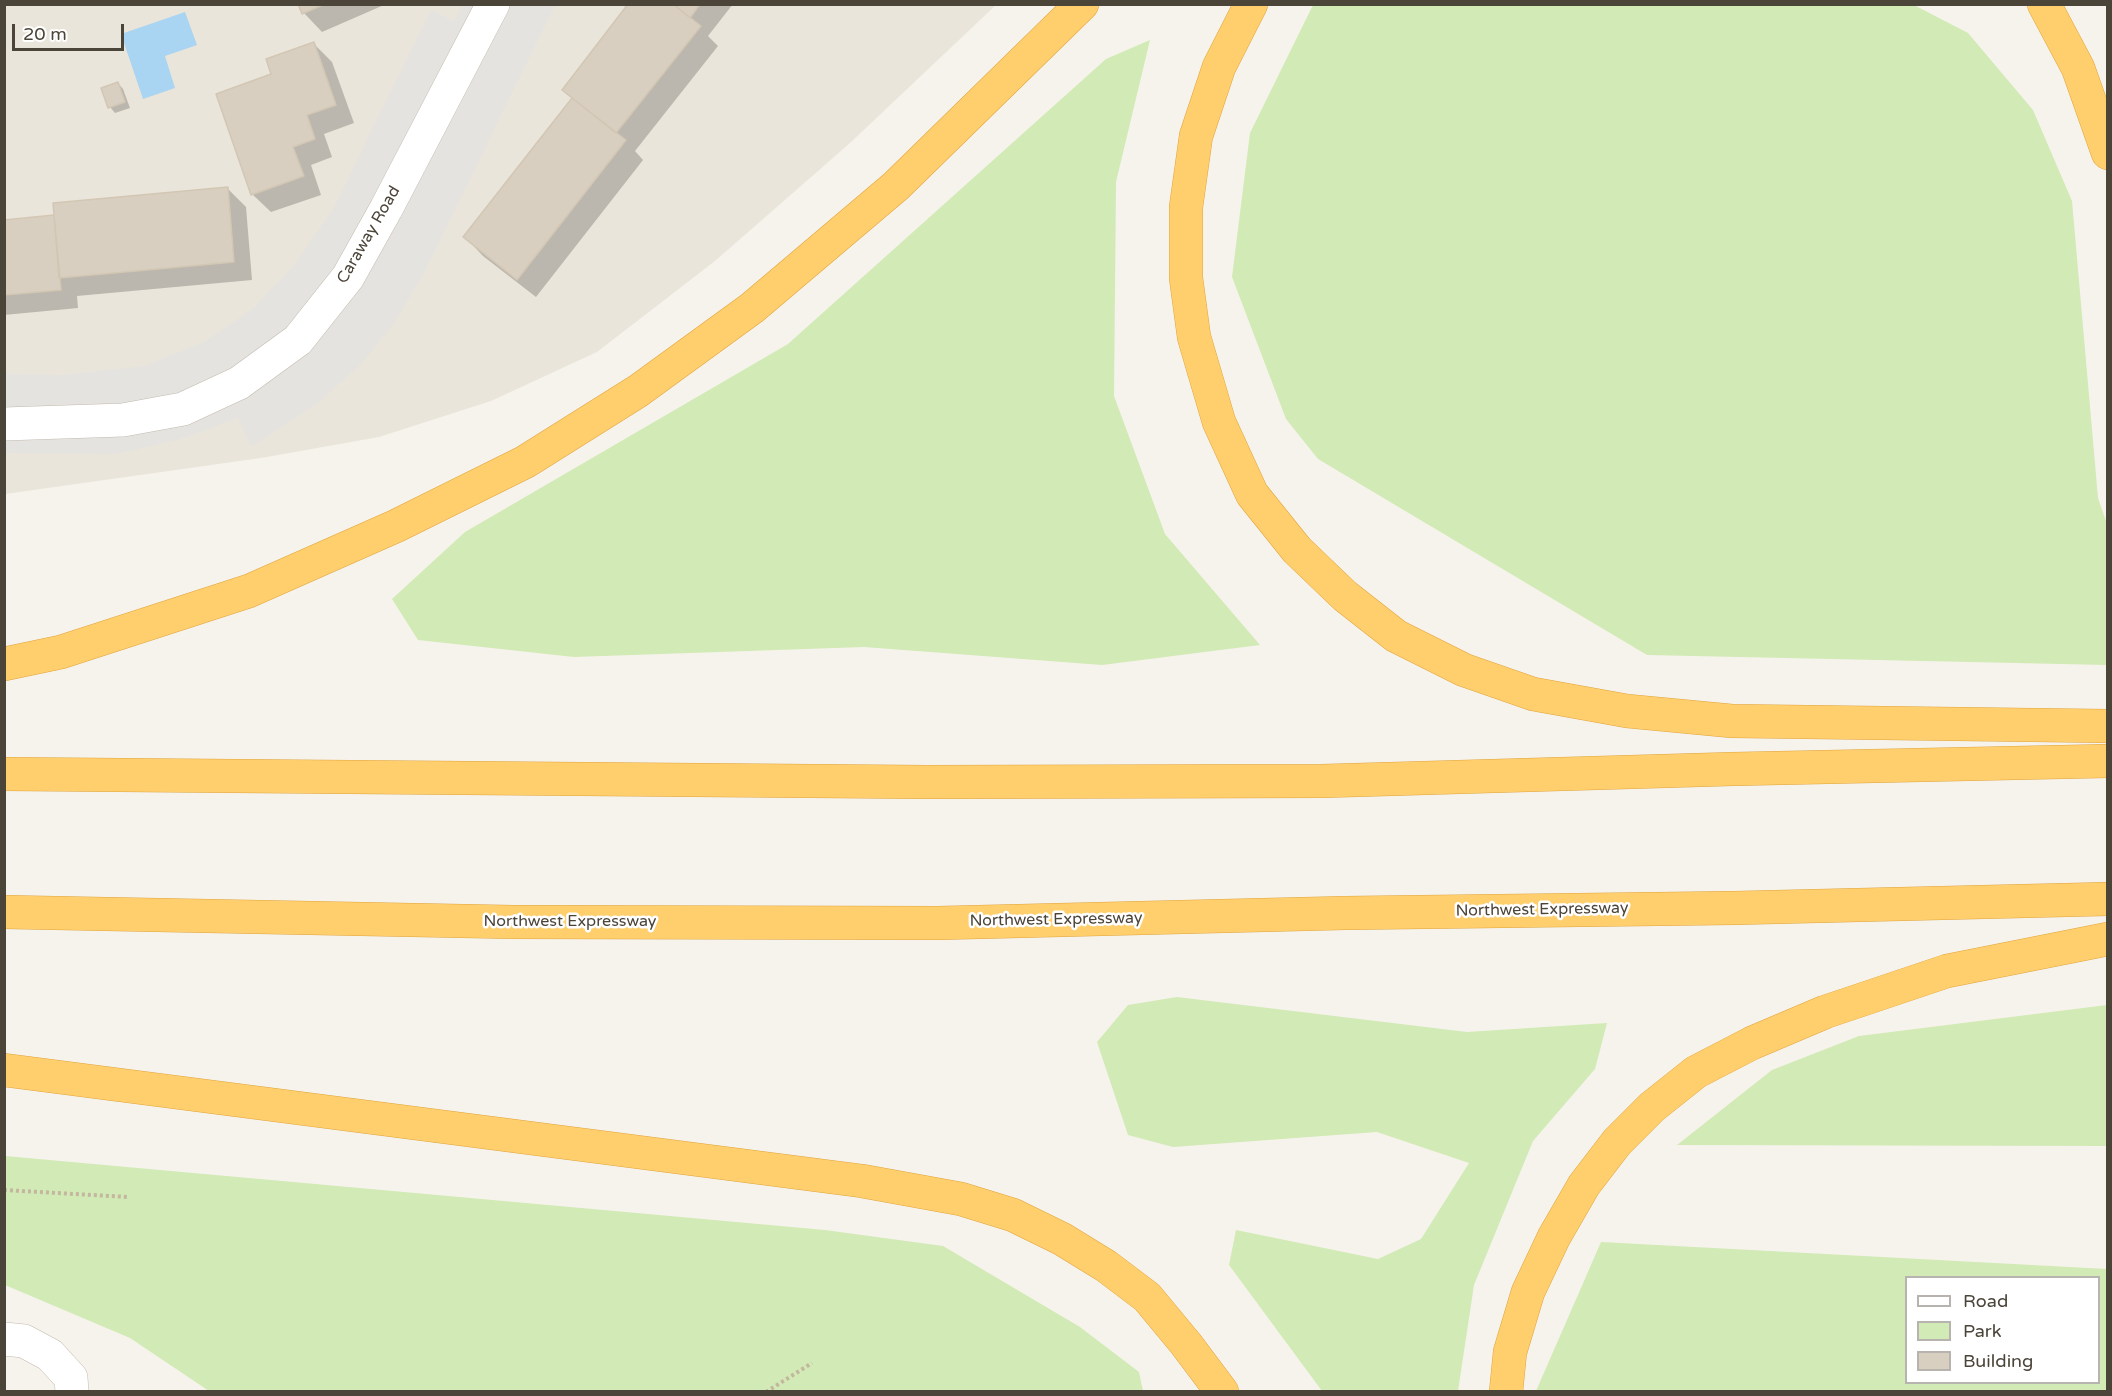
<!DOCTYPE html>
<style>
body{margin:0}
#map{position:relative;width:2112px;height:1396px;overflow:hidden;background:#f6f3ec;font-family:"Varela Round",sans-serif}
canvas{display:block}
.frame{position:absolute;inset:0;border:6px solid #4b4439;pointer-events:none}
.legend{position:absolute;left:1905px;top:1276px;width:195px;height:108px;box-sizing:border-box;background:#fff;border:2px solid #b7b4b0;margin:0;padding:8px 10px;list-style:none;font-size:18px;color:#4b4439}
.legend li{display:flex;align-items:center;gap:12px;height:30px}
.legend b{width:30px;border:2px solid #b7b4b0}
.scale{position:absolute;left:12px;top:24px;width:112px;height:27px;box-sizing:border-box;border:3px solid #4b4439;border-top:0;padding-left:8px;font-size:18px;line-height:21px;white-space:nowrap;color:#4b4439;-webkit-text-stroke:4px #fff;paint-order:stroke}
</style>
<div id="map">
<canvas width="2112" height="1396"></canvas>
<div class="frame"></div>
<ul class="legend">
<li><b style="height:8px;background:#fff"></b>Road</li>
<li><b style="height:16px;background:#d2eab5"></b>Park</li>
<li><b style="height:16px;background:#d8cfc1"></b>Building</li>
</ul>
<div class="scale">20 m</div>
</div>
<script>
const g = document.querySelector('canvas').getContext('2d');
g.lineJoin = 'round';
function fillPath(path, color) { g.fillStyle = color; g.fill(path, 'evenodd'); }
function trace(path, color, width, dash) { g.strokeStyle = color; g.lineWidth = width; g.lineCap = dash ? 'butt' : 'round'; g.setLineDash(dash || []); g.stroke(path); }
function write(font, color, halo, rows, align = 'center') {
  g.font = font + ' "Varela Round",sans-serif'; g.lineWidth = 5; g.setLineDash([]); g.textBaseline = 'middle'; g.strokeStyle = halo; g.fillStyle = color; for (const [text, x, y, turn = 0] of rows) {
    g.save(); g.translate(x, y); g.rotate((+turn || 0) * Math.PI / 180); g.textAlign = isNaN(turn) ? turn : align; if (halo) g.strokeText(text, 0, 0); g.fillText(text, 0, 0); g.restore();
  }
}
const residential = new Path2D(`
 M 4,5 L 996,5 L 850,143 L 715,261 L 597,352 L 491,401 L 379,437 L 261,458 L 5,494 Z`);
const green = new Path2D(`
 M 1315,4 L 1912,4 L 1968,33 L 2033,110 L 2072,201 L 2098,498 L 2107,524 L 2107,665 L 1647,655 L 1318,459 L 1286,419 L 1232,277 L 1250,133 L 1312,7 Z
 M 1150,40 L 1116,182 L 1114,396 L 1165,534 L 1260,645 L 1102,665 L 864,647 L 574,657 L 418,640 L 392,599 L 465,532 L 788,344 L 1106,59 Z
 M 1177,997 L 1467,1032 L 1607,1023 L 1595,1069 L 1533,1141 L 1474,1285 L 1458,1391 L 1322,1391 L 1229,1265 L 1236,1230 L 1378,1259 L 1421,1239 L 1469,1163 L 1377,1132 L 1173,1147 L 1128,1135 L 1097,1042 L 1128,1005 Z
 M 2107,1005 L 2107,1146 L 1677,1145 L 1772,1070 L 1859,1036 Z
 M 5,1156 L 825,1230 L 943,1246 L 1080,1327 L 1139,1372 L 1143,1391 L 209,1391 L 130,1338 L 5,1285 Z
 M 1601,1242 L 2107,1269 L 2107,1391 L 1536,1391 ZM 1906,1278 L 2098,1278 L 2098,1382 L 1906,1382 Z`);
const parking = new Path2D(`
 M 463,5 L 555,5 L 425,271 L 394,323 L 362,363 L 318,403 L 251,447 L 238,418 L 185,438 L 117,454 L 5,453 L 5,374 L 62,375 L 144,366 L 204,342 L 254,308 L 296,263 L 333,209 L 431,10 L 454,21 Z`);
const water = new Path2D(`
 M 185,12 L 197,45 L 165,56 L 175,88 L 143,99 L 121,34 Z`);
const shadow = new Path2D(`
 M 300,4 L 384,4 L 384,5 L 322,32 L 304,13 Z
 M 630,4 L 733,4 L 708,36 L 718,46 L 635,151 L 643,160 L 536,297 L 483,256 L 465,237 L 573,99 L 564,90 Z
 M 314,44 L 332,62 L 354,123 L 324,134 L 332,157 L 311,165 L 321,195 L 271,212 L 252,194 L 273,75 Z
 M 118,83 L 123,89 L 130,108 L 115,113 L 110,107 Z
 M 227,188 L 246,207 L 252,280 L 77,296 L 78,308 L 4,315 L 4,221 L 56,217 Z`);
const building = new Path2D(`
 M 298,4 L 325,4 L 302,14 Z
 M 628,4 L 673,4 L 701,26 L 616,133 L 562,90 Z
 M 673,4 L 700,4 L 690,18 Z
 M 314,42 L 336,105 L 307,115 L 315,139 L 293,147 L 304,176 L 251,195 L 216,94 L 271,74 L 266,59 Z
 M 118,82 L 125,102 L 108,108 L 101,88 Z
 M 572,98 L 626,140 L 517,280 L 463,237 Z
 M 228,187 L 234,262 L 59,278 L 53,203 Z
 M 54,215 L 61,290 L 4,295 L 4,220 Z`);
const path = new Path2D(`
 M 4,1190 L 128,1197
 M 766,1392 L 812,1363`);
const minor = new Path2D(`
 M 4,424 L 123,420 L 183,409 L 239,383 L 298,340 L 348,277 L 386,209 L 493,4
 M 4,1339 L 24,1341 L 50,1355 L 71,1378 L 72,1392`);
const highway = new Path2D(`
 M 1251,4 L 1219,67 L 1196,136 L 1186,207 L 1186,278 L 1194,337 L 1219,422 L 1252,494 L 1297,550 L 1345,596 L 1396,636 L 1464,670 L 1533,694 L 1627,711 L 1732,721 L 2108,726
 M 2044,4 L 2078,68 L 2108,153
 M 4,664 L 61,652 L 249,591 L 396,526 L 525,462 L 638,391 L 752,308 L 896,186 L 1082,4
 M 4,774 L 927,782 L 1322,781 L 1733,769 L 2108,761
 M 4,912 L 514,922 L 938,923 L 1345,913 L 1734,908 L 2108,899
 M 4,1070 L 862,1181 L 961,1199 L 1013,1215 L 1062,1239 L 1106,1266 L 1147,1297 L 1186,1344 L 1222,1392
 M 1506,1392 L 1510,1352 L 1528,1292 L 1554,1237 L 1584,1185 L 1617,1142 L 1652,1107 L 1696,1072 L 1752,1043 L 1825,1012 L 1947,971 L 2108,939`);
const streetNames = [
 ["Caraway Road",369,235,-60],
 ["Northwest Expressway",1542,910,-1],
 ["Northwest Expressway",1056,920,-1],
 ["Northwest Expressway",570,922]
];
fillPath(residential, '#eae5da');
fillPath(green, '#d2eab5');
fillPath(parking, '#e5e3e0');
fillPath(water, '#a9d4f2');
fillPath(shadow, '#0003');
fillPath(building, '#d8cfc1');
trace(building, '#d3c7b4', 1.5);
trace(minor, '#c2bbae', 34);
trace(highway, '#e0a43c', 34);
trace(path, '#c4b79f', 4, [3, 3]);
trace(minor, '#fff', 33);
trace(highway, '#ffcf6e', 33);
write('16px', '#4b4439', '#fff', streetNames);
</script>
